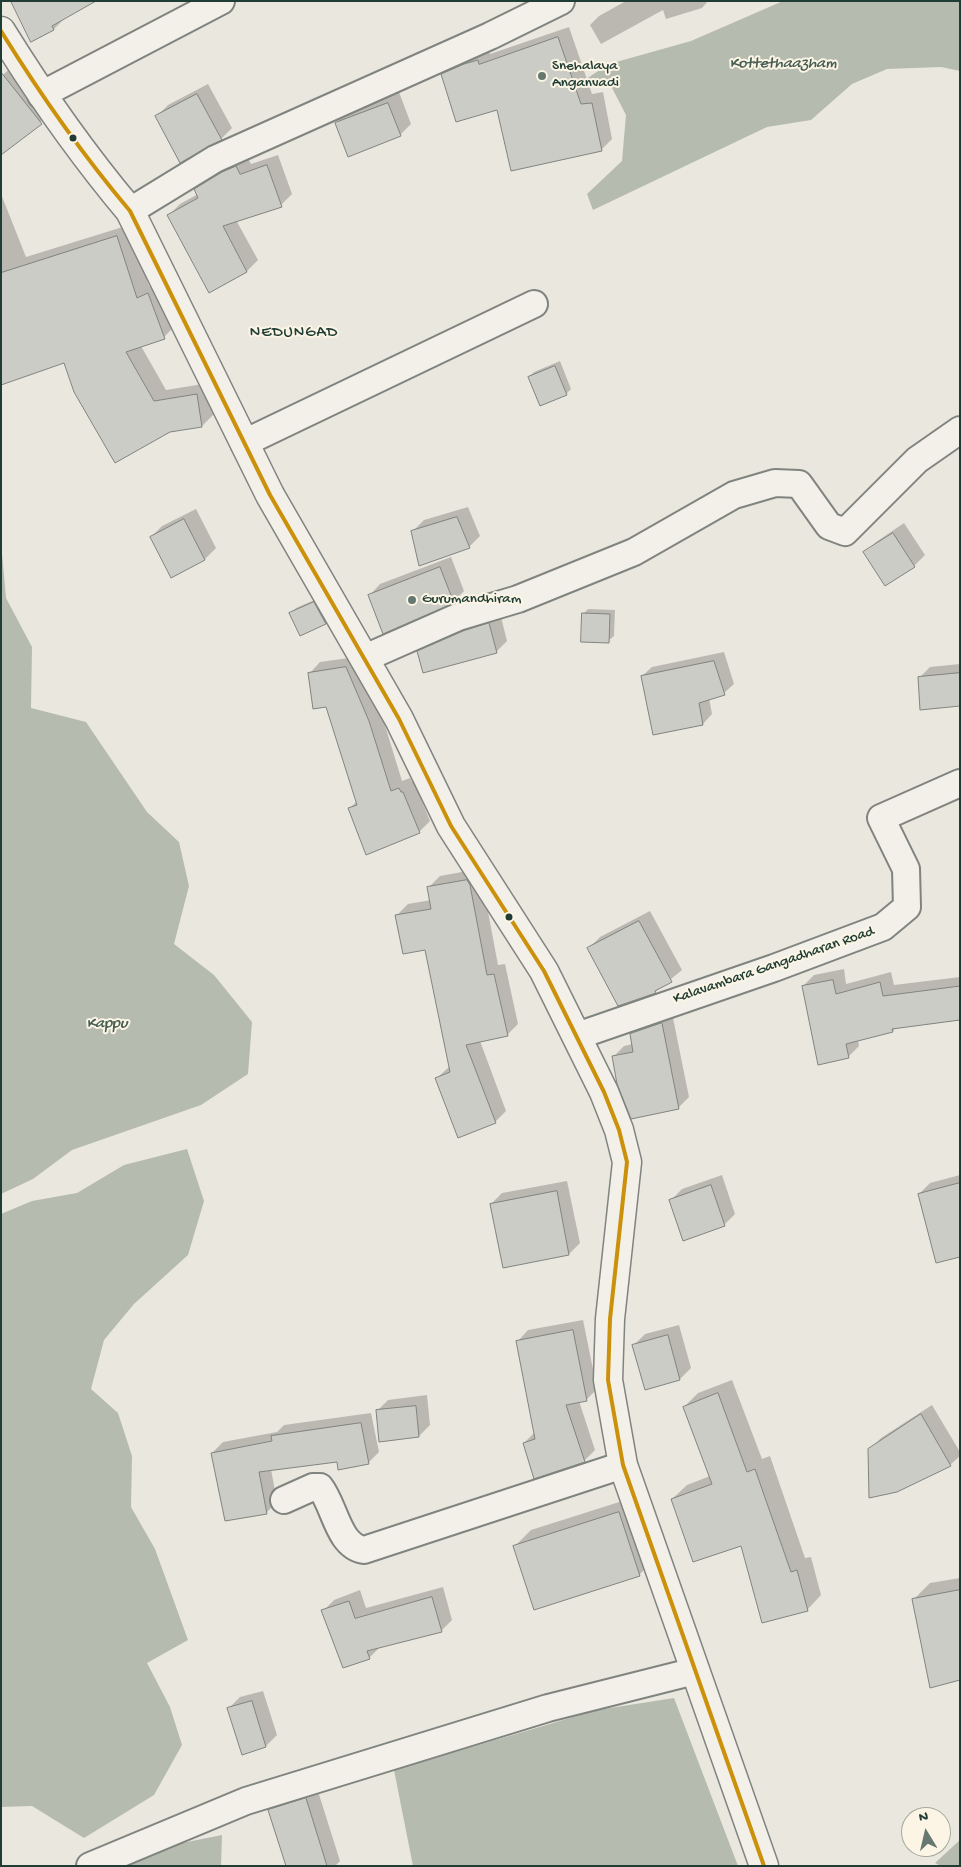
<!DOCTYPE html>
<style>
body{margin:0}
#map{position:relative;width:961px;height:1867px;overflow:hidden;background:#eae7df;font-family:"Gochi Hand",sans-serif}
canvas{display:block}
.frame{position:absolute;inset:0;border:2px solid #1f3d34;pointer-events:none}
.north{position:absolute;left:901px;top:1807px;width:50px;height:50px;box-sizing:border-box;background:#fcf5e5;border:1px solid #a4ab9e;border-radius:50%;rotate:351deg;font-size:14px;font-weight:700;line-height:20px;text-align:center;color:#1f3d34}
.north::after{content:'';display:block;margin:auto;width:18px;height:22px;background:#667870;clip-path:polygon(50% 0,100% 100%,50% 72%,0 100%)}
</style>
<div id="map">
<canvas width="961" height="1867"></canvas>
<div class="frame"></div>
<div class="north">N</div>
</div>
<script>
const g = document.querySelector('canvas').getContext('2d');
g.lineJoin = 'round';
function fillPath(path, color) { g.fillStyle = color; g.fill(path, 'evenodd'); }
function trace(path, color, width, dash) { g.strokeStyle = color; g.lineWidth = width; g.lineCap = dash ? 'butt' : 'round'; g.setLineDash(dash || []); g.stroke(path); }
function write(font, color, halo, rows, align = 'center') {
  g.font = font + ' "Gochi Hand",sans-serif'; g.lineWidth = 4; g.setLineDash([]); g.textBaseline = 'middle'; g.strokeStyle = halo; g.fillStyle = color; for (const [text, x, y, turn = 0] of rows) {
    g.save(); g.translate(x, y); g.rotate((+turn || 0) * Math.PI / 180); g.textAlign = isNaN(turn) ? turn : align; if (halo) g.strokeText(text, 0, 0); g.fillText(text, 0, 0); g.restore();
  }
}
const water = new Path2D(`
 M 783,1 L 960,1 L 960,71 L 941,67 L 887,69 L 852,84 L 811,120 L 767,127 L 593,210 L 587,194 L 622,161 L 626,115 L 610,84 L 583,81 L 609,64 L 691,41 Z
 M 1,542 L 6,598 L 32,647 L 31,708 L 86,722 L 147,812 L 179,842 L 189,886 L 174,944 L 214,975 L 252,1022 L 248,1074 L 201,1105 L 72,1150 L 33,1179 L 1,1194 Z
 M 187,1149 L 204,1201 L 188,1255 L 134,1304 L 104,1340 L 91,1389 L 118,1413 L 132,1456 L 131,1507 L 155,1549 L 188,1640 L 147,1663 L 170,1707 L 182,1745 L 154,1795 L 84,1838 L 32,1806 L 1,1807 L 1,1214 L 32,1201 L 77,1193 L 124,1165 Z
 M 674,1698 L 738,1866 L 413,1866 L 394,1770 L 597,1710 Z
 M 222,1835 L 221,1866 L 121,1866 L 167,1846 Z
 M 960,1840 L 960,1866 L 941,1866 L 935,1863 Z`);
const shadow = new Path2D(`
 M 13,1 L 65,18 L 54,29 Z
 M 626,1 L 708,1 L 702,8 L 666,19 L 663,10 L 601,44 L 590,25 L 599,16 Z
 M 569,27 L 592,94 L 603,92 L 612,139 L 601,150 L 498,108 L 443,74 L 454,63 L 489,50 L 490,54 Z
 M 14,64 L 53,112 L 6,149 L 1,77 Z
 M 208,84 L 232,128 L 221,139 L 157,116 L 168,105 Z
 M 399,92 L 411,124 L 400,135 L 336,123 L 347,112 Z
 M 278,155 L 292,194 L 281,205 L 236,220 L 258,260 L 247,271 L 210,291 L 169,215 L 180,204 L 198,194 L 195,190 L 206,179 L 247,156 L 251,164 Z
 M 1,194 L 26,257 L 129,225 L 149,286 L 160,282 L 176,325 L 164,337 L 141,346 L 166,390 L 209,383 L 214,414 L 202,426 L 1,330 Z
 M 560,361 L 571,389 L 566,394 L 529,377 L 534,372 Z
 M 468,507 L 480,536 L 469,547 L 413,531 L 424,520 Z
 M 196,509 L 216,548 L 205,559 L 172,576 L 151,537 L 162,526 Z
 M 904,523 L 925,555 L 914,566 L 865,553 L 876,542 Z
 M 451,557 L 464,591 L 453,602 L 370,595 L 380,584 Z
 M 319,598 L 331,618 L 326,623 L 300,634 L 291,613 L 296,608 Z
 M 588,609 L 615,610 L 614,636 L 608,641 L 583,614 Z
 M 500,613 L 507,641 L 496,652 L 419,652 L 430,641 Z
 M 724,652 L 734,684 L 724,693 L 709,698 L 712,714 L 703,724 L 642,676 L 652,667 Z
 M 356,657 L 380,709 L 402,781 L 410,778 L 412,782 L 414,782 L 430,821 L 419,832 L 349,809 L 357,801 L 327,706 L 310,673 L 320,662 Z
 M 960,664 L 960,705 L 919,678 L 930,667 Z
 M 478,869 L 481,874 L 498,965 L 505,964 L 518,1024 L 507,1035 L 480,1041 L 506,1111 L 495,1122 L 437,1078 L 450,1066 L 426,948 L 397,915 L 408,904 L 431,900 L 429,887 L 440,876 Z
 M 650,911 L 682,970 L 655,992 L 589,948 L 600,937 Z
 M 844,969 L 846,984 L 891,972 L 894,985 L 960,977 L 960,1018 L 896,1028 L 893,1031 L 858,1040 L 859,1046 L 848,1057 L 803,986 L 814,975 Z
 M 672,1013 L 689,1097 L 678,1108 L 613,1057 L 624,1046 L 633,1044 L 631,1034 L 642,1023 Z
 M 722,1175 L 735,1214 L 724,1225 L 671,1200 L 682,1189 Z
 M 960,1175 L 960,1256 L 919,1194 L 930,1183 Z
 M 567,1181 L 580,1243 L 569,1254 L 491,1204 L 502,1193 Z
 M 583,1320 L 597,1389 L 586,1400 L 579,1401 L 595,1450 L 584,1461 L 524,1443 L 535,1432 L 518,1341 L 528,1330 Z
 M 679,1325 L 691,1368 L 680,1379 L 646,1389 L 634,1345 L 645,1334 Z
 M 732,1380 L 762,1459 L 770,1456 L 805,1558 L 811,1557 L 821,1595 L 807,1610 L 742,1544 L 672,1499 L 687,1485 L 710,1476 L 684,1407 L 698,1393 Z
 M 427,1395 L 430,1425 L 419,1436 L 377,1411 L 388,1400 Z
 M 932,1405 L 960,1452 L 960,1456 L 950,1465 L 870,1449 L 881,1438 Z
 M 371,1413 L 379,1452 L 368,1463 L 338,1461 L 271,1469 L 277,1502 L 266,1513 L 212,1453 L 223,1442 L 277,1432 L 284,1425 Z
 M 635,1497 L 655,1559 L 639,1575 L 515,1546 L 531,1530 Z
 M 960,1578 L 960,1679 L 914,1599 L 930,1583 Z
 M 443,1587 L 452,1620 L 441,1631 L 380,1647 L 369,1658 L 323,1611 L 334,1600 L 360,1590 L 366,1608 Z
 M 263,1691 L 277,1735 L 266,1746 L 242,1754 L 229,1708 L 240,1697 Z
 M 317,1788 L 340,1861 L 335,1866 L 287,1866 L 270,1810 L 281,1799 Z`);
const building = new Path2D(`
 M 11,1 L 96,1 L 52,26 L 54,30 L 31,42 Z
 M 558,37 L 581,104 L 592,103 L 602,151 L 511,171 L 497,110 L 456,122 L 441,74 L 464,64 L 478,60 L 479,64 Z
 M 1,72 L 42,124 L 1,155 Z
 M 197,94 L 222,140 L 180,163 L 155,116 Z
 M 388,103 L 401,136 L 348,157 L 335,123 Z
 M 267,165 L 282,207 L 223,226 L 247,272 L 209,293 L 167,215 L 198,198 L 194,189 L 222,172 L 236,166 L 240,174 Z
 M 117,236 L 137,298 L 148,293 L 165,339 L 126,352 L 154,401 L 197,394 L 202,427 L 170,432 L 115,463 L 74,392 L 64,363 L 1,385 L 1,273 Z
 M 555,366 L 567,395 L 540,406 L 528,377 Z
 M 457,517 L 470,548 L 419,566 L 411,531 Z
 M 184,519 L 205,560 L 171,578 L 150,537 Z
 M 893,533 L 915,567 L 885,586 L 863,552 Z
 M 440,567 L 454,603 L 383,634 L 368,595 Z
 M 314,602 L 326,624 L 300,636 L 289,613 Z
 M 582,613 L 610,614 L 609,643 L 581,642 Z
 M 489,623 L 497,653 L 423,673 L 417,651 L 463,631 Z
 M 714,661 L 725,695 L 699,703 L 703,725 L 653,735 L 641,676 Z
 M 346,667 L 369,721 L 391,791 L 399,788 L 401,792 L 403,792 L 420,833 L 366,855 L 348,808 L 357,805 L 326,707 L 313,709 L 308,673 Z
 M 960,673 L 960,706 L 920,710 L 918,677 Z
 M 467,880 L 470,885 L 487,975 L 494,974 L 508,1036 L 466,1045 L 496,1123 L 458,1138 L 435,1078 L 450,1072 L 425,950 L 403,954 L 395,915 L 431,909 L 427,887 Z
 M 639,921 L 672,982 L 655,991 L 656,993 L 618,1006 L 587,948 Z
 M 833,980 L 836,994 L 880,982 L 883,996 L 960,986 L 960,1020 L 892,1029 L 893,1032 L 846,1044 L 849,1058 L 818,1065 L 802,986 Z
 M 662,1023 L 679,1109 L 631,1119 L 617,1084 L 612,1056 L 633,1052 L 630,1034 Z
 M 960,1183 L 960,1257 L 936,1263 L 918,1194 Z
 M 711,1185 L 725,1226 L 683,1241 L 669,1200 Z
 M 557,1191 L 569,1255 L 503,1268 L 490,1204 Z
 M 573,1330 L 587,1401 L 566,1405 L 585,1462 L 534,1479 L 523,1443 L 535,1439 L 516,1341 Z
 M 668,1335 L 680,1380 L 645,1390 L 632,1345 Z
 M 718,1393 L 747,1472 L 755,1469 L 791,1572 L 797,1570 L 808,1611 L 762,1623 L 741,1546 L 693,1562 L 671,1499 L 712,1484 L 683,1407 Z
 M 416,1406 L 419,1437 L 379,1442 L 376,1410 Z
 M 921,1414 L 951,1466 L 897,1492 L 869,1498 L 868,1449 Z
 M 361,1423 L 369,1464 L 338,1470 L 337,1462 L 259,1472 L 267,1514 L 225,1521 L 211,1453 L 272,1441 L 271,1436 Z
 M 619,1512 L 640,1576 L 534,1610 L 513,1546 Z
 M 960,1590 L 960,1680 L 930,1688 L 912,1599 Z
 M 432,1597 L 442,1632 L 367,1651 L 370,1659 L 343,1668 L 321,1610 L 349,1601 L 355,1618 Z
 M 252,1701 L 266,1747 L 242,1755 L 227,1708 Z
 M 306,1798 L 327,1866 L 286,1866 L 268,1810 Z`);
const street = new Path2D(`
 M 41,95 L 221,1
 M 130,211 L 215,159 L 490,36 L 561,1
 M 244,443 L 534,304
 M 365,658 L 458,617 L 518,599 L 634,552 L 734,495 L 775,483 L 799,484 L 829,526 L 845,532 L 917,460 L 960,430
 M 577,1036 L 774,968 L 883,927 L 907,907 L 906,869 L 881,818 L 960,783
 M 284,1500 L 313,1487 L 320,1487 C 335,1506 338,1546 364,1550 L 623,1465
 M 90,1866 L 246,1801 L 548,1708 L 695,1671`);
const secondary = new Path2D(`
 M 1,31 C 40,94 82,154 130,211 L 270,495 L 399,719 L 451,826 L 544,971 L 604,1092 L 619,1130 L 627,1162 L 610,1319 L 608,1380 L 623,1465 L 764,1866`);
const bus1 = new Path2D(`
 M 1,31 C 40,94 82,154 130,211 L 270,495 L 399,719 L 451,826 L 544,971 L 604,1092 L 619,1130 L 627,1162 L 610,1319 L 608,1380 L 623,1465 L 764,1866`);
const markers = [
 [542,76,5,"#667870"],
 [73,138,4.5,"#1f3d34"],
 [412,600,5,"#667870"],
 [509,917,4.5,"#1f3d34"]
];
const poiNames = [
 ["Snehalaya",552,67],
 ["Anganvadi",552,84],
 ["Gurumandhiram",422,600]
];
const streetNames = [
 ["Kalavambara Gangadharan Road",774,966,-19]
];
const waterNames = [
 ["Kottethaazham",783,65],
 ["Kappu",107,1025]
];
const neighbourhoodNames = [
 ["NEDUNGAD",294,334]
];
fillPath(water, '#b6bbaf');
fillPath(shadow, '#0003');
fillPath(building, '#ccccc6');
trace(building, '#80847f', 1);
trace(street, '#80847f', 30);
trace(secondary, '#80847f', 31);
trace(street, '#f3f0ea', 26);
trace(secondary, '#f3f0ea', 28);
trace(bus1, '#cc910a', 4);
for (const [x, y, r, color] of markers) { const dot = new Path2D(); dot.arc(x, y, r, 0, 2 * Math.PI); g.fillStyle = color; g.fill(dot); trace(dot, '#fcf5e5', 2); }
write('15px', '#1f3d34', '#fcf5e5', poiNames, 'left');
write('15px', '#1f3d34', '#fcf5e5', streetNames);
write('italic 16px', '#455d53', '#fcf5e5', waterNames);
g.letterSpacing = '1px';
write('16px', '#1f3d34', '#fcf5e5', neighbourhoodNames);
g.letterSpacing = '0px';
</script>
